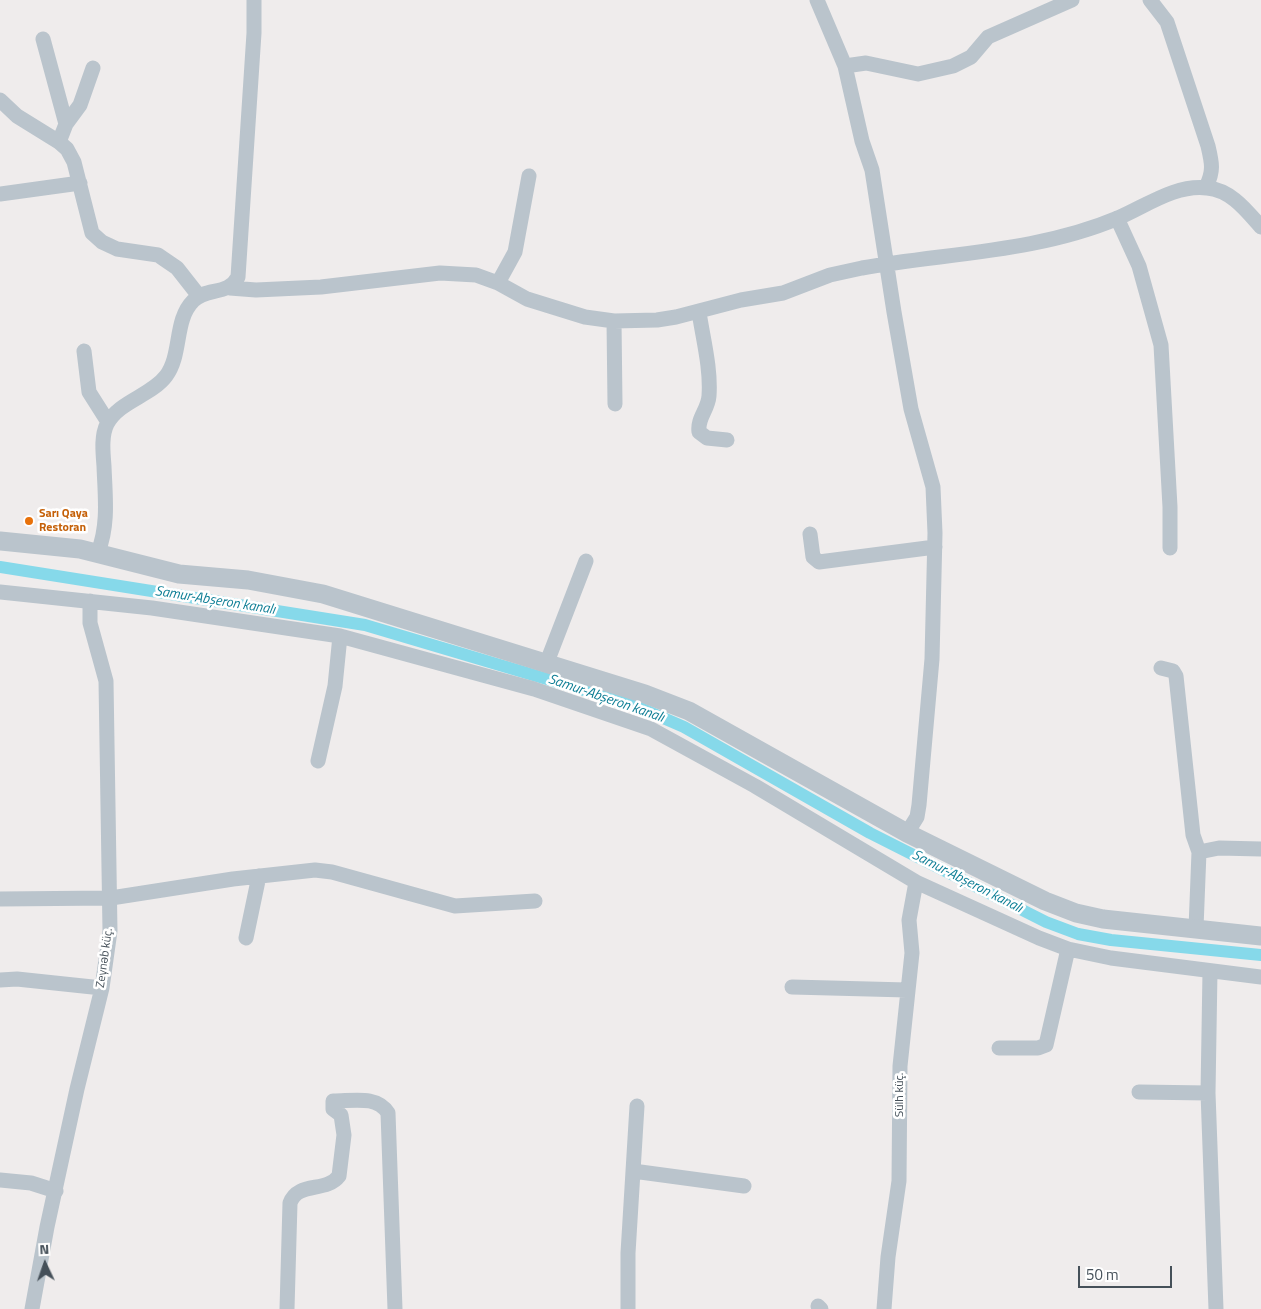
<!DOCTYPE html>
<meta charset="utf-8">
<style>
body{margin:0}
#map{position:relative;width:1261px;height:1309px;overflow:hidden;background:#efecec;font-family:"Titillium Web",sans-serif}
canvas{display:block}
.north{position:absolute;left:20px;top:1239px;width:50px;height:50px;-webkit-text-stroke:4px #fff;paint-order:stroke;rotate:357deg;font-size:14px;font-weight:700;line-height:20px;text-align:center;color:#455059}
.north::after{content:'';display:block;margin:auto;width:18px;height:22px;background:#455059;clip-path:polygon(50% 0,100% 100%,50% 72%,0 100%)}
.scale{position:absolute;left:1078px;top:1266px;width:94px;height:22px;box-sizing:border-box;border:2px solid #455059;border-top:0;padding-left:6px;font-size:15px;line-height:18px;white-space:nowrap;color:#455059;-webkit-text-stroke:4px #fff;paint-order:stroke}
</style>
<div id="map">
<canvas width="1261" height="1309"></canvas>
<div class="north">N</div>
<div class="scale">50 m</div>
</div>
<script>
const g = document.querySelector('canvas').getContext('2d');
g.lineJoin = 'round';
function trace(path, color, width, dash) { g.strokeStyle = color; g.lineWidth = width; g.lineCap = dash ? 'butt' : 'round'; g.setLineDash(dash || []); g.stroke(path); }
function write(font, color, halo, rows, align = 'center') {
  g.font = font + ' "Titillium Web",sans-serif'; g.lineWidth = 5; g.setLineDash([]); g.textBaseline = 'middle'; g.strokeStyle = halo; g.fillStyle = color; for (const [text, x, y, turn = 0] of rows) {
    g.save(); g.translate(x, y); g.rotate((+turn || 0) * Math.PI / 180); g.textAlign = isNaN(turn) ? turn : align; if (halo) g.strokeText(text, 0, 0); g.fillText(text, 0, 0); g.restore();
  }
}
const canal = new Path2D(`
 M 0,567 L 365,625 L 631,704 L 684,727 L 870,833 L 1046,922 L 1078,934 L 1111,940 L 1261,955`);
const minor = new Path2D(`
 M 817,0 L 845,66 L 862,141 L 872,170 L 894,312 L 911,409 L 933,487 L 935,533 L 932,659 L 919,805 L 917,817 L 907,833
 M 1150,0 L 1167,22 L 1208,146 C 1212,163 1214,171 1206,187
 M 43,39 L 66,124 L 59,142
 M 845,66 L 866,63 L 918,74 L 953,66 L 971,57 L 988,37 L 1072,0
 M 0,100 L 17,116 L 59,142 L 67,149 L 74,162 L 92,233 L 102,242 L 117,249 L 158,255 L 177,268 L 199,296
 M 66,124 L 80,105 L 93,68
 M 0,194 L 80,183
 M 1117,218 L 1139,266 L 1161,345 L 1170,507 L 1170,548
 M 498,283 L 515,252 L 529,176
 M 230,288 L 256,290 L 321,287 L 440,273 L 476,275 L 498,283 L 527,299 L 585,317 L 614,321 L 657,320 L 676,317 L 741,300 L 783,293 L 830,275 L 862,268 C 947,253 1038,252 1118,218 C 1146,206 1176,184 1207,188 C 1231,190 1246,210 1261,227
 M 699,312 C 703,339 711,368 709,396 C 708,410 697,418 699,432 L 707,438 L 727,440
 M 614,321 L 615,404
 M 84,351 L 89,392 L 108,422
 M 810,534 L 813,557 L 819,562 L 935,547
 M 98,552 C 109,524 105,495 104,466 C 103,453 101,436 107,424 C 119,401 151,396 166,376 C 182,355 174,320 193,301 C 206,287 228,296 238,277 L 254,33 L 254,0
 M 0,592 L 152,608 L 340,636 L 534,689 L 651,729 L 755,786 L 916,882 L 1039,938 L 1068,949 L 1111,958 L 1261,977
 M 547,662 L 586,561
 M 1161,668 L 1173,671 L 1176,676 L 1193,835 L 1199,852 L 1196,928
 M 318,761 L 335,686 L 340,636
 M 1199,852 L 1219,848 L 1261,849
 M 0,899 L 111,898 L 233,879 L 315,870 L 332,872 L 455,906 L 535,901
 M 246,938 L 259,876
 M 1210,971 L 1208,1093 L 1216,1309
 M 0,980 L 17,979 L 102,988
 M 792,987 L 907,990
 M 999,1048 L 1038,1048 L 1046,1045 L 1068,949
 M 1139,1092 L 1208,1093
 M 633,1171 L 744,1186
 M 0,1180 L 31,1183 L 56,1191
 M 818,1306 L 821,1309
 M 32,1309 L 47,1227 L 77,1089 L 102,988 L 110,931 L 106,681 L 90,623 L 90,601
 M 287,1309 L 290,1203 C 298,1181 326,1193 339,1176 L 344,1135 L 341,1115 L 333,1109 L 333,1101 C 353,1101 377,1095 388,1113 L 395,1309
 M 628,1309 L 628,1253 L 637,1106
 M 884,1309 L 888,1257 L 899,1181 L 900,1066 L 912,953 L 909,920 L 916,882`);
const tertiary = new Path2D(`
 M 0,541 L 80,549 L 179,574 L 248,580 L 323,594 L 645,694 L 689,711 L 907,833 L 1045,901 L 1076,913 L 1103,919 L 1261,936`);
const markers = [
 [29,521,5,"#e8710a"]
];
const foodNames = [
 ["Sarı Qaya",39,514],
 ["Restoran",39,528]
];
const streetNames = [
 ["Zeynəb küç.",105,958,-82],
 ["Sülh küç.",900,1095,-90]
];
const waterNames = [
 ["Samur-Abşeron kanalı",215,601,9],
 ["Samur-Abşeron kanalı",606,699,19],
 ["Samur-Abşeron kanalı",967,882,27]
];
trace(canal, '#86d9ea', 12);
trace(minor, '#bac4cc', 15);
trace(tertiary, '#bac4cc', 19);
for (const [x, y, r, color] of markers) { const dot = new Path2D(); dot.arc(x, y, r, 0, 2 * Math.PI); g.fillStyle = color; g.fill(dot); trace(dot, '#fff', 2); }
write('bold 12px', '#c56008', '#fff', foodNames, 'left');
write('12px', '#455059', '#fff', streetNames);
write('italic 14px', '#0d7e95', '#fff', waterNames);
</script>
